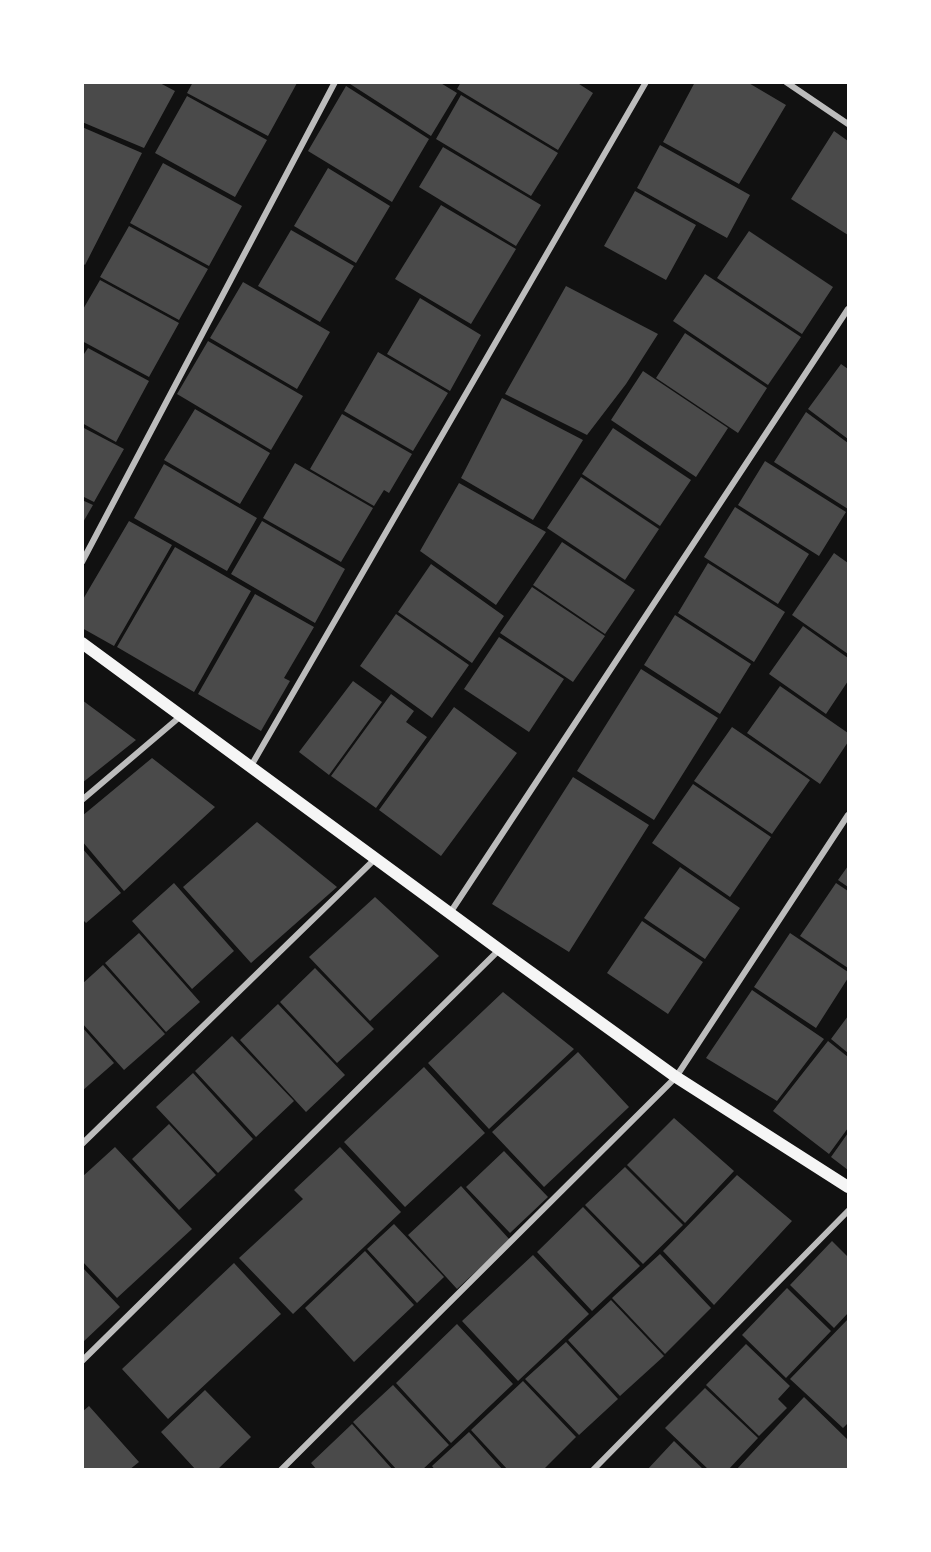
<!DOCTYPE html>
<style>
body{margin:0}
#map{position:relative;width:931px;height:1552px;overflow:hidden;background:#111;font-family:"Fira Sans",sans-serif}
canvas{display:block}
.frame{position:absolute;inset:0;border:84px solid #fff;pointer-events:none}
</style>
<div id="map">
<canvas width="931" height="1552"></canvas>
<div class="frame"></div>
</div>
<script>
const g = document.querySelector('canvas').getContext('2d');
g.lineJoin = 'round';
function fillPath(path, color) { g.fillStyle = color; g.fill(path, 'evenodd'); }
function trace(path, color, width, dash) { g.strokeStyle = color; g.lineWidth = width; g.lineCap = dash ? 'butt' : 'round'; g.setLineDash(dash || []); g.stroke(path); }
const building = new Path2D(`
 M 82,82 L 158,82 L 175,91 L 144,148 L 82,122 Z
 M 193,82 L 295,82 L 297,83 L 268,136 L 187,93 Z
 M 347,82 L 439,82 L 457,93 L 431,136 Z
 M 461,82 L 576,82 L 593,93 L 558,150 L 457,89 Z
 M 695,82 L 747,82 L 786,105 L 739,184 L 663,142 Z
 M 346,86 L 429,139 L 392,202 L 308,151 Z
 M 461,95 L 558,153 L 531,196 L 436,139 Z
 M 187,96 L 267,140 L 235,197 L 155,153 Z
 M 82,127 L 142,153 L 85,265 L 82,263 Z
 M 834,131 L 848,141 L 848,235 L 791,199 Z
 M 660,145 L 750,195 L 727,238 L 637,188 Z
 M 443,147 L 541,205 L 516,246 L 419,187 Z
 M 163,163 L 242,206 L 209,266 L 130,223 Z
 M 328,168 L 390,206 L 356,263 L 294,226 Z
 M 635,191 L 696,225 L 666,280 L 604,246 Z
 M 441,205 L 516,249 L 471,324 L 395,279 Z
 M 129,226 L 208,269 L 179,320 L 100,277 Z
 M 291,230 L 354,266 L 320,322 L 258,286 Z
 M 749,231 L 833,287 L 802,334 L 717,278 Z
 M 705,274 L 801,337 L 768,385 L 673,321 Z
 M 100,280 L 179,323 L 149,377 L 82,341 L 82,311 Z
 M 243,282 L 330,332 L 297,389 L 210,338 Z
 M 566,286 L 658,334 L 626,384 L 587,435 L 505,394 Z
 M 420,298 L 481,335 L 450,391 L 387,354 Z
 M 685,333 L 767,388 L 738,433 L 656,378 Z
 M 208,341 L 303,396 L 271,450 L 177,394 Z
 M 88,348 L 149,381 L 116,442 L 82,423 L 82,357 Z
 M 378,352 L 448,393 L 413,451 L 344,411 Z
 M 841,364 L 848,369 L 848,439 L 808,409 Z
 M 643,371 L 728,428 L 696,477 L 611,420 Z
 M 502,398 L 583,440 L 533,520 L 461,478 Z
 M 195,409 L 270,453 L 240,504 L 164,460 Z
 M 806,412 L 848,443 L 848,509 L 774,462 Z
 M 342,414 L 412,454 L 389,493 L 384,490 L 374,506 L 310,469 Z
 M 82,427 L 124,449 L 94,502 L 82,496 Z
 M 613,428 L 691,480 L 660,526 L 582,474 Z
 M 765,461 L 846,512 L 819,556 L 738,505 Z
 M 295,463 L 373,508 L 341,562 L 263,518 Z
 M 164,464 L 257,518 L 227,571 L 134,518 Z
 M 581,477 L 659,529 L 625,580 L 547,528 Z
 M 459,483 L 546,532 L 496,605 L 420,551 Z
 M 82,500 L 93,505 L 82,524 Z
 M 735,507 L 809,554 L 778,604 L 704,557 Z
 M 129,521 L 172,545 L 114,646 L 82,628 L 82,601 Z
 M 262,521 L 345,569 L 315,623 L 231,574 Z
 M 562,542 L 635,590 L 605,634 L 533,585 Z
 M 175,547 L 251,591 L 194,692 L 117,647 Z
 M 834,553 L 848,563 L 848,654 L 792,615 Z
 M 708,563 L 785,612 L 754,662 L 678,613 Z
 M 431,564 L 504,616 L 472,663 L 398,612 Z
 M 532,587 L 605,636 L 573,682 L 500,633 Z
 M 255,594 L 314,627 L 284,678 L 290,681 L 261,731 L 198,694 Z
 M 396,614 L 469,665 L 432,718 L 360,666 Z
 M 675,615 L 751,664 L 720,714 L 644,665 Z
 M 803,626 L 848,658 L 848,681 L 826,714 L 769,674 Z
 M 499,637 L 564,679 L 529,732 L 464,689 Z
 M 641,669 L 718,718 L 654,820 L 577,771 Z
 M 353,681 L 382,702 L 329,775 L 299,752 Z
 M 780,686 L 848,733 L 848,742 L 820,784 L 747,733 Z
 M 391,694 L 414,711 L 406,722 L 427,737 L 376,808 L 331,776 Z
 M 82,700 L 136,740 L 82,783 Z
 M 454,707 L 517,753 L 441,856 L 379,810 Z
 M 732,727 L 810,780 L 772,834 L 694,781 Z
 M 152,758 L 215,807 L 124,891 L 82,841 L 82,816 Z
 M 573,777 L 649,825 L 569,952 L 492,904 Z
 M 693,784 L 771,837 L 730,897 L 652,843 Z
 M 257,822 L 337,887 L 251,963 L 183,887 Z
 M 82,848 L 121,893 L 86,923 L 82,919 Z
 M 848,866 L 848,887 L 838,880 Z
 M 680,867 L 740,908 L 705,959 L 644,918 Z
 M 174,883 L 234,951 L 192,989 L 132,921 Z
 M 836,883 L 848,891 L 848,968 L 800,936 Z
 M 375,897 L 439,956 L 370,1021 L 309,957 Z
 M 642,921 L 703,962 L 668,1014 L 607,973 Z
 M 139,933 L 200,1002 L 166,1032 L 105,963 Z
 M 790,933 L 848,972 L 848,978 L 816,1028 L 754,987 Z
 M 103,965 L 165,1034 L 124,1070 L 82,1023 L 82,984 Z
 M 315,968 L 374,1029 L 337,1063 L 280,1002 Z
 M 752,990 L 824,1039 L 777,1101 L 706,1058 Z
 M 503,992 L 574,1049 L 489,1129 L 428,1063 Z
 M 278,1004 L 345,1075 L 306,1112 L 240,1040 Z
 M 848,1016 L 848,1053 L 831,1039 Z
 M 82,1027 L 114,1063 L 82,1091 Z
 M 232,1036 L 294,1101 L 256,1137 L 195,1071 Z
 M 828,1041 L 848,1057 L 848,1128 L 829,1154 L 773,1111 Z
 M 578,1052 L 629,1107 L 544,1187 L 492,1132 Z
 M 424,1067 L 485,1133 L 405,1207 L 344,1142 Z
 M 193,1073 L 253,1139 L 218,1173 L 156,1107 Z
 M 674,1118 L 734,1171 L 685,1223 L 627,1165 Z
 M 169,1124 L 216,1175 L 179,1210 L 132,1159 Z
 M 848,1133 L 848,1170 L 831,1157 Z
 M 115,1147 L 192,1229 L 117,1298 L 82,1261 L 82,1177 Z
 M 340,1147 L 401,1212 L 293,1314 L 239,1258 L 303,1199 L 294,1190 Z
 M 504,1151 L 548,1197 L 510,1233 L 466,1187 Z
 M 625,1167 L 683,1225 L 643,1264 L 585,1205 Z
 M 737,1175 L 792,1221 L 714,1305 L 663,1251 Z
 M 461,1186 L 510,1240 L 457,1289 L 408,1235 Z
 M 583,1207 L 640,1266 L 592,1311 L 537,1252 Z
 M 394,1224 L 444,1277 L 417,1303 L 367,1249 Z
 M 832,1241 L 848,1257 L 848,1313 L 834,1328 L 790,1285 Z
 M 365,1251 L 414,1305 L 354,1362 L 305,1308 Z
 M 660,1254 L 711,1308 L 665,1354 L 612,1298 Z
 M 533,1255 L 589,1314 L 518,1381 L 462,1321 Z
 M 234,1263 L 281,1314 L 168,1419 L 122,1369 Z
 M 82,1267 L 120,1307 L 82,1343 Z
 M 787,1288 L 831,1331 L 786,1378 L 742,1335 Z
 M 611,1300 L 664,1356 L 620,1396 L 568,1340 Z
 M 848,1319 L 848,1423 L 843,1428 L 790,1379 Z
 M 457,1324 L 513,1384 L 451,1443 L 396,1383 Z
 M 566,1342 L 618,1399 L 579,1435 L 525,1379 Z
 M 746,1344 L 790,1386 L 778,1399 L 787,1408 L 759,1436 L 706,1385 Z
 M 523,1381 L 576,1437 L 543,1470 L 508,1470 L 471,1430 Z
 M 393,1385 L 449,1445 L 422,1470 L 397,1470 L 353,1422 Z
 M 705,1388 L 758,1438 L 728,1470 L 709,1470 L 665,1428 Z
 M 205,1390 L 251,1437 L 217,1470 L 196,1470 L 161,1432 Z
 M 804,1397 L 848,1440 L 848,1470 L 736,1470 Z
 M 89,1406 L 139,1462 L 129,1470 L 82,1470 L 82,1412 Z
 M 352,1424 L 393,1470 L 317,1470 L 311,1463 Z
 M 469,1432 L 503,1470 L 435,1470 L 432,1466 Z
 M 674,1441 L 704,1470 L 647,1470 Z`);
const minor = new Path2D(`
 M 786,82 L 848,124
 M 82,562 L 335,82
 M 251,766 L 646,82
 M 82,800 L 182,715
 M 450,913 L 848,309
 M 82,1144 L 376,858
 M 82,1361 L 499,950
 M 281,1470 L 676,1077 L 848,815
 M 593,1470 L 848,1211`);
const secondary = new Path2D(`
 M 82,643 L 500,950 L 676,1077 L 848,1187`);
fillPath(building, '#4a4a4a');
trace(minor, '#bcbcbc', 6);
trace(secondary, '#f5f5f5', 12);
</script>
